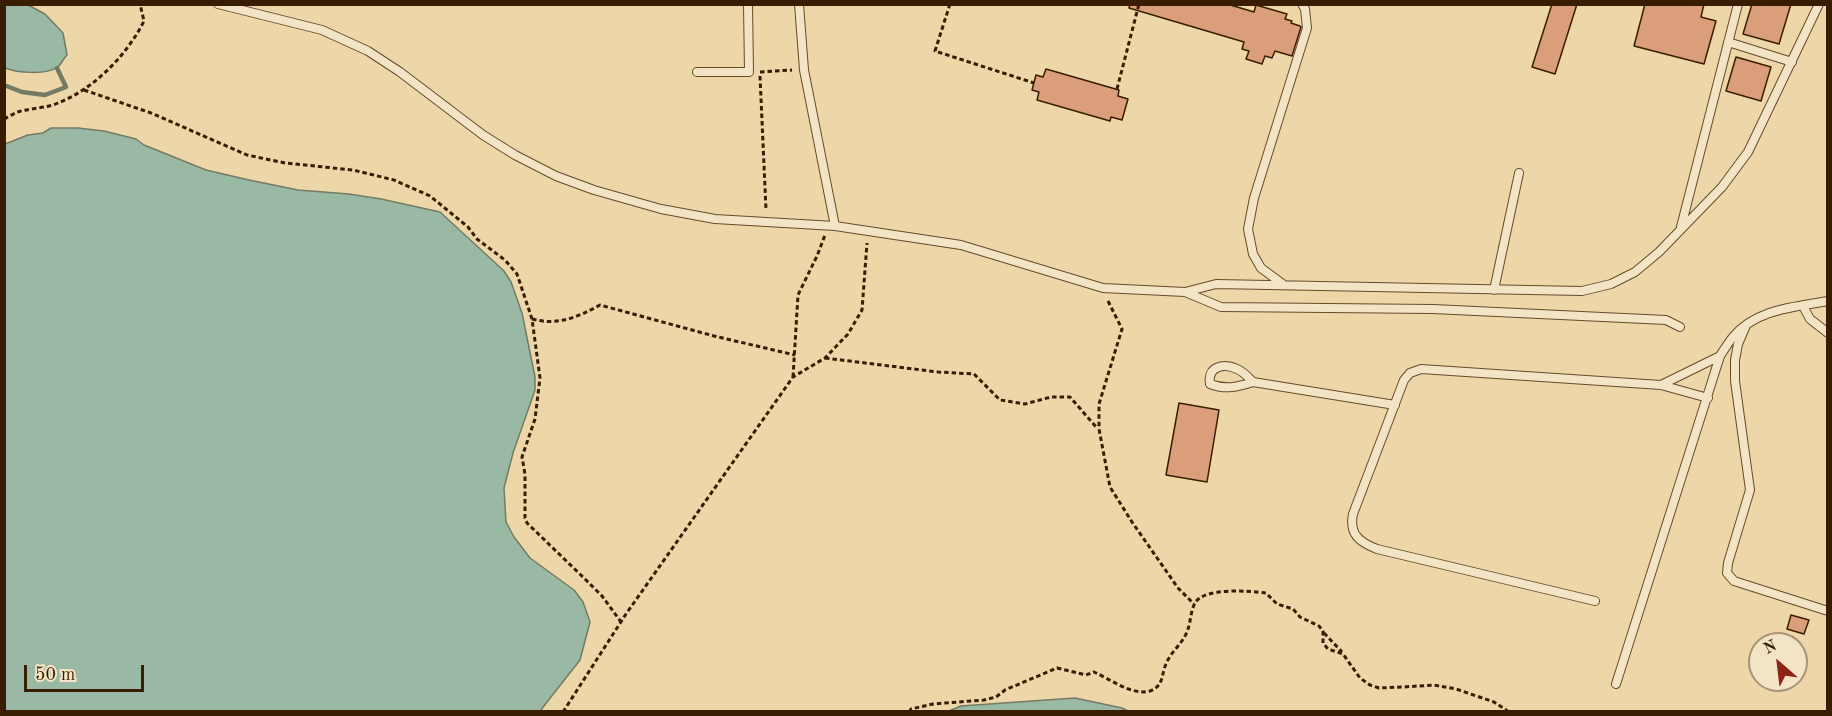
<!DOCTYPE html>
<style>
body{margin:0}
#map{position:relative;width:1832px;height:716px;overflow:hidden;background:#edd6a7;font-family:"Old Standard TT",serif}
canvas{display:block}
.frame{position:absolute;inset:0;border:6px solid #391d02;pointer-events:none}
.north{position:absolute;left:1748px;top:632px;width:60px;height:60px;box-sizing:border-box;background:#f3e4c6;border:2px solid #a99478;border-radius:50%;rotate:332deg;font-size:16px;font-weight:700;line-height:24px;text-align:center;color:#391d02}
.north::after{content:'';display:block;margin:auto;width:21px;height:27px;background:#8f2418;clip-path:polygon(50% 0,100% 100%,50% 72%,0 100%)}
.scale{position:absolute;left:24px;top:665px;width:120px;height:27px;box-sizing:border-box;border:3px solid #391d02;border-top:0;padding-left:8px;font-size:18px;line-height:21px;white-space:nowrap;color:#391d02;-webkit-text-stroke:4px #f3e4c6;paint-order:stroke}
</style>
<div id="map">
<canvas width="1832" height="716"></canvas>
<div class="frame"></div>
<div class="north">N</div>
<div class="scale">50 m</div>
</div>
<script>
const g = document.querySelector('canvas').getContext('2d');
g.lineJoin = 'round';
function fillPath(path, color) { g.fillStyle = color; g.fill(path, 'evenodd'); }
function trace(path, color, width, dash) { g.strokeStyle = color; g.lineWidth = width; g.lineCap = dash ? 'butt' : 'round'; g.setLineDash(dash || []); g.stroke(path); }
const water = new Path2D(`
 M 5,5 L 28,5 L 45,14 L 63,33 L 67,55 C 64,58 61,64 58,67 C 46,75 17,73 5,68 Z
 M 51,128 L 78,128 L 104,131 L 136,139 L 144,145 L 206,170 L 249,180 L 298,190 L 349,194 L 381,199 L 440,212 L 504,271 L 511,282 L 522,313 L 535,377 L 535,390 L 513,453 L 504,488 L 506,522 L 514,537 L 530,558 L 574,590 L 583,602 L 590,622 L 580,660 L 540,711 L 5,711 L 5,144 L 28,135 L 43,133 Z
 M 1075,698 L 1122,708 L 1128,711 L 949,711 L 961,706 Z`);
const stream = new Path2D(`
 M 4,85 L 22,92 L 45,95 L 66,87 L 57,68`);
const building = new Path2D(`
 M 1130,4 L 1227,4 L 1254,12 L 1256,5 L 1287,14 L 1285,19 L 1292,21 L 1291,23 L 1300,26 L 1301,27 L 1292,56 L 1275,51 L 1272,58 L 1265,56 L 1262,64 L 1246,59 L 1249,51 L 1242,49 L 1244,42 L 1129,8 Z
 M 1552,4 L 1577,4 L 1555,74 L 1532,67 Z
 M 1645,4 L 1704,4 L 1701,17 L 1716,21 L 1704,64 L 1634,46 Z
 M 1752,4 L 1791,4 L 1779,44 L 1743,34 Z
 M 1736,57 L 1771,67 L 1761,101 L 1726,91 Z
 M 1046,69 L 1119,90 L 1118,96 L 1128,99 L 1122,120 L 1111,117 L 1110,121 L 1037,100 L 1039,92 L 1032,90 L 1036,75 L 1043,77 Z
 M 1179,403 L 1219,410 L 1207,482 L 1166,475 Z
 M 1791,615 L 1809,620 L 1804,634 L 1787,629 Z`);
const path = new Path2D(`
 M 950,4 L 935,51 L 1034,83
 M 760,72 L 792,70
 M 760,76 L 766,210
 M 1117,89 L 1139,4
 M 84,90 L 151,113 L 247,155 L 285,163 L 353,170 L 394,180 L 430,196 L 468,227 L 477,239 L 505,260 L 517,274 L 532,319 L 540,378 L 535,419 L 522,457 L 525,474 L 525,518 L 527,523 L 585,579 L 602,596 L 621,622
 M 4,119 C 10,116 16,112 21,111 C 33,108 47,108 58,103 C 94,89 127,55 144,21 L 140,4
 M 1108,301 L 1122,329 L 1099,404 L 1099,429 L 1110,487 L 1132,522 L 1178,588 L 1194,604
 M 532,319 C 558,326 578,317 600,305 L 714,336 L 795,355
 M 825,358 L 938,372 L 974,374 L 1000,400 L 1025,404 L 1051,397 L 1070,397 L 1097,428
 M 793,377 L 798,295 L 817,256 L 825,235
 M 1324,633 L 1342,652
 M 563,712 L 626,614 L 793,377 L 825,358 L 848,334 L 862,310 L 867,243
 M 909,712 L 911,709 L 933,704 L 984,700 L 996,697 L 1005,690 L 1057,668 L 1086,675 L 1094,672 C 1110,679 1132,696 1150,691 C 1164,686 1161,675 1166,664 C 1170,653 1181,645 1186,634 C 1191,624 1190,612 1195,603 C 1204,587 1250,591 1266,593 L 1277,604 L 1293,609 L 1300,617 L 1319,626 L 1323,631 L 1323,643 L 1328,649 L 1343,654 L 1360,678 L 1370,685 L 1379,688 L 1403,687 L 1434,685 L 1456,689 L 1494,702 L 1509,712`);
const lane = new Path2D(`
 M 218,4 L 322,30 L 368,51 L 400,72 L 483,135 L 515,155 L 556,176 L 594,190 L 661,209 L 715,219 L 835,226 L 961,245 L 1103,288 L 1185,292 L 1221,307 L 1433,309 L 1666,320 L 1680,327
 M 799,4 L 804,70 L 835,226
 M 1728,42 L 1792,62
 M 697,72 L 749,72 L 748,4
 M 1681,227 L 1738,4
 M 1284,285 L 1261,268 L 1253,254 L 1248,229 L 1254,198 L 1307,28 L 1305,9 L 1302,4
 M 1494,290 L 1519,173
 M 1185,292 L 1216,284 L 1582,291 L 1611,284 L 1635,272 L 1659,252 L 1722,187 L 1748,152 L 1819,4
 M 1803,306 L 1810,319 L 1828,333
 M 1745,328 L 1738,344 L 1735,360 L 1735,381 L 1750,490 L 1728,563 L 1727,573 L 1734,581 L 1828,611
 M 1253,382 C 1248,377 1244,372 1237,369 C 1224,363 1207,366 1210,384 C 1225,390 1238,387 1253,382 L 1395,405
 M 1661,385 L 1720,356
 M 1595,601 L 1377,549 C 1359,542 1349,534 1353,514 L 1404,380 L 1410,373 L 1421,369 L 1661,385 L 1708,398
 M 1616,684 L 1720,356 C 1724,350 1728,343 1733,337 C 1756,309 1795,307 1828,301`);
fillPath(water, '#9ab9a5');
trace(water, '#737b64', 1.5);
trace(stream, '#737b64', 4.5);
fillPath(building, '#da9e7a');
trace(building, '#391d02', 1.5);
trace(lane, '#664b2b', 10);
trace(path, '#391d02', 3, [4.5, 3]);
trace(lane, '#f3e4c6', 8);
</script>
